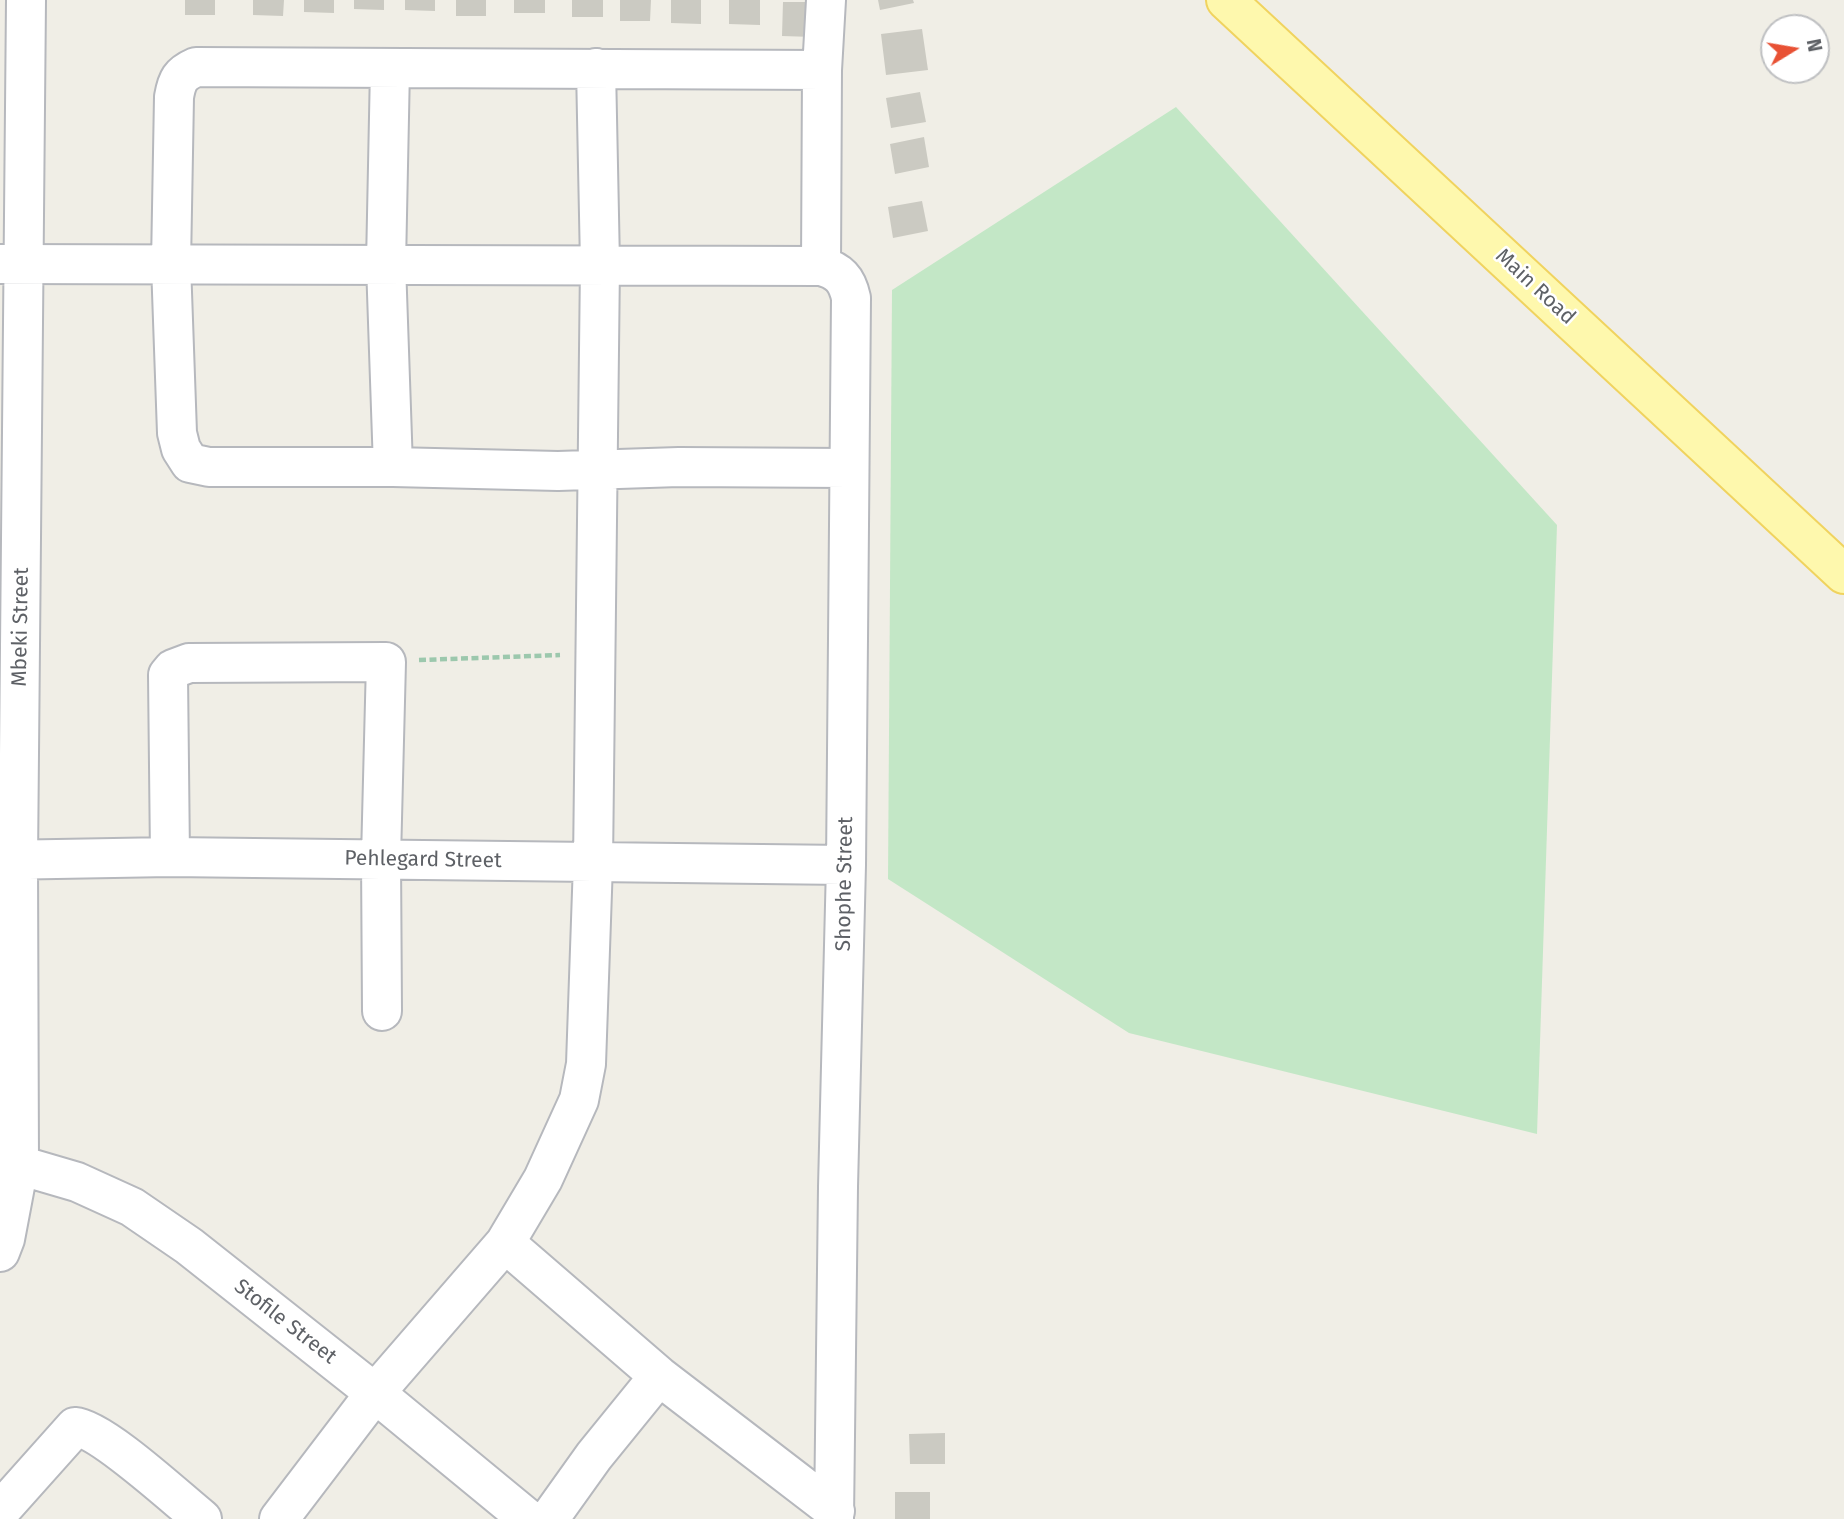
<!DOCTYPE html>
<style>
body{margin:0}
#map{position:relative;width:1844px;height:1519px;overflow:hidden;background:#f0eee6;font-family:"Fira Sans",sans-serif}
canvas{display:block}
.north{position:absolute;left:1760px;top:14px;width:70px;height:70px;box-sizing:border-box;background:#fff;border:2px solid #bfc0c2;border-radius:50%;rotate:79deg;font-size:19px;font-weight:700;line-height:28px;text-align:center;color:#5e6166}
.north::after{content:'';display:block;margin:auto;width:24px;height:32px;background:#e85134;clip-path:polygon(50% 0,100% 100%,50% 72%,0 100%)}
</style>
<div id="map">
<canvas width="1844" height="1519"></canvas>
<div class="north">N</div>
</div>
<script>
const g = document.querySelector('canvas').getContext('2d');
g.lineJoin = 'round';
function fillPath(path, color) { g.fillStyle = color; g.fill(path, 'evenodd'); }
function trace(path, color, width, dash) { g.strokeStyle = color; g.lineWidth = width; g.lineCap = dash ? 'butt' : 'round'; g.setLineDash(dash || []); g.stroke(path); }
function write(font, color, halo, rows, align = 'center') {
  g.font = font + ' "Fira Sans",sans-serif'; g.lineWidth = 5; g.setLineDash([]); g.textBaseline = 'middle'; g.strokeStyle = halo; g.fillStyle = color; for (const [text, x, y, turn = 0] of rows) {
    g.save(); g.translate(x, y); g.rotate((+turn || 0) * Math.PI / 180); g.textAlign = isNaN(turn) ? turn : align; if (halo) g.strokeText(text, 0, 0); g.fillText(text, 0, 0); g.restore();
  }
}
const green = new Path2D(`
 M 1176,107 L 1557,525 L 1537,1134 L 1129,1033 L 888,879 L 892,290 Z`);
const building = new Path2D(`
 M 185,0 L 215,0 L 215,15 L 185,15 Z
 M 253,0 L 284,0 L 283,16 L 253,15 Z
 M 304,0 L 334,0 L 334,13 L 304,12 Z
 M 354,0 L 384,0 L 384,10 L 354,9 Z
 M 405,0 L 435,0 L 435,11 L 405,10 Z
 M 456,0 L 486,0 L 486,16 L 456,16 Z
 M 514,0 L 545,0 L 545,13 L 514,13 Z
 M 572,0 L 603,0 L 603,17 L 572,17 Z
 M 620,0 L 651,0 L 650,21 L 620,21 Z
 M 671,0 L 701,0 L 701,24 L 671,23 Z
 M 729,0 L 760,0 L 760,25 L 729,24 Z
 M 878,0 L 913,0 L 914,3 L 880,10 Z
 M 783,2 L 813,2 L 813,37 L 782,36 Z
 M 922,29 L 928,70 L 886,75 L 881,34 Z
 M 920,92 L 926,122 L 891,128 L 886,98 Z
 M 924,137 L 929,167 L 895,174 L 890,144 Z
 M 922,201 L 928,231 L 893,238 L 888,207 Z
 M 945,1433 L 945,1464 L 910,1464 L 909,1434 Z
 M 895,1492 L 930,1492 L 930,1519 L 895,1519 Z`);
const path = new Path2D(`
 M 419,660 L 560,655`);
const minor = new Path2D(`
 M 390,68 L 386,264 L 393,467
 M 822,70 L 196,67 C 180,74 177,80 174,97 L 171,264 L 177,433 L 181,449 L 190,463 L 209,467 L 393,467 L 558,471 L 679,467 L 848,468
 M 0,264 L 821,266 C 839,271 847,279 851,298 L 846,865 L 838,1187 L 834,1519
 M 821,266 L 822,70 L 826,0
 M 170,857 L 168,675 L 173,669 L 189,663 L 386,662 L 381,858 L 382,1011
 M 0,860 L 170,857 L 846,865
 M 19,1165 L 77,1182 L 132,1207 L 189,1246 L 375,1393 L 528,1519
 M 505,1243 L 659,1376 L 835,1511
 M 0,1252 L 5,1239 L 19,1165 L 18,861 L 26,0
 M 0,1511 L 75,1427 C 102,1429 177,1499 202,1519
 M 279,1519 L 375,1393 L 505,1243 L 543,1179 L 579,1100 L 586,1064 L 593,863 L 600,264 L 596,68
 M 549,1519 L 594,1456 L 659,1376`);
const major = new Path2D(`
 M 1226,0 L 1844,574`);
const streetNames = [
 ["Main Road",1535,287,43],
 ["Mbeki Street",21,627,-89],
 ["Pehlegard Street",423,860,1],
 ["Shophe Street",845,884,-89],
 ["Stofile Street",285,1322,38]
];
fillPath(green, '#c3e7c6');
fillPath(building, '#cbcac2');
trace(minor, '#b6b8bd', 42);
trace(major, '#f0d35f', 42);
trace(path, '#9cc8ad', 4.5, [7, 3.5]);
trace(minor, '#fff', 38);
trace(major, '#fef8ad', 38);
write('21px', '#5e6166', '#fff', streetNames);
</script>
